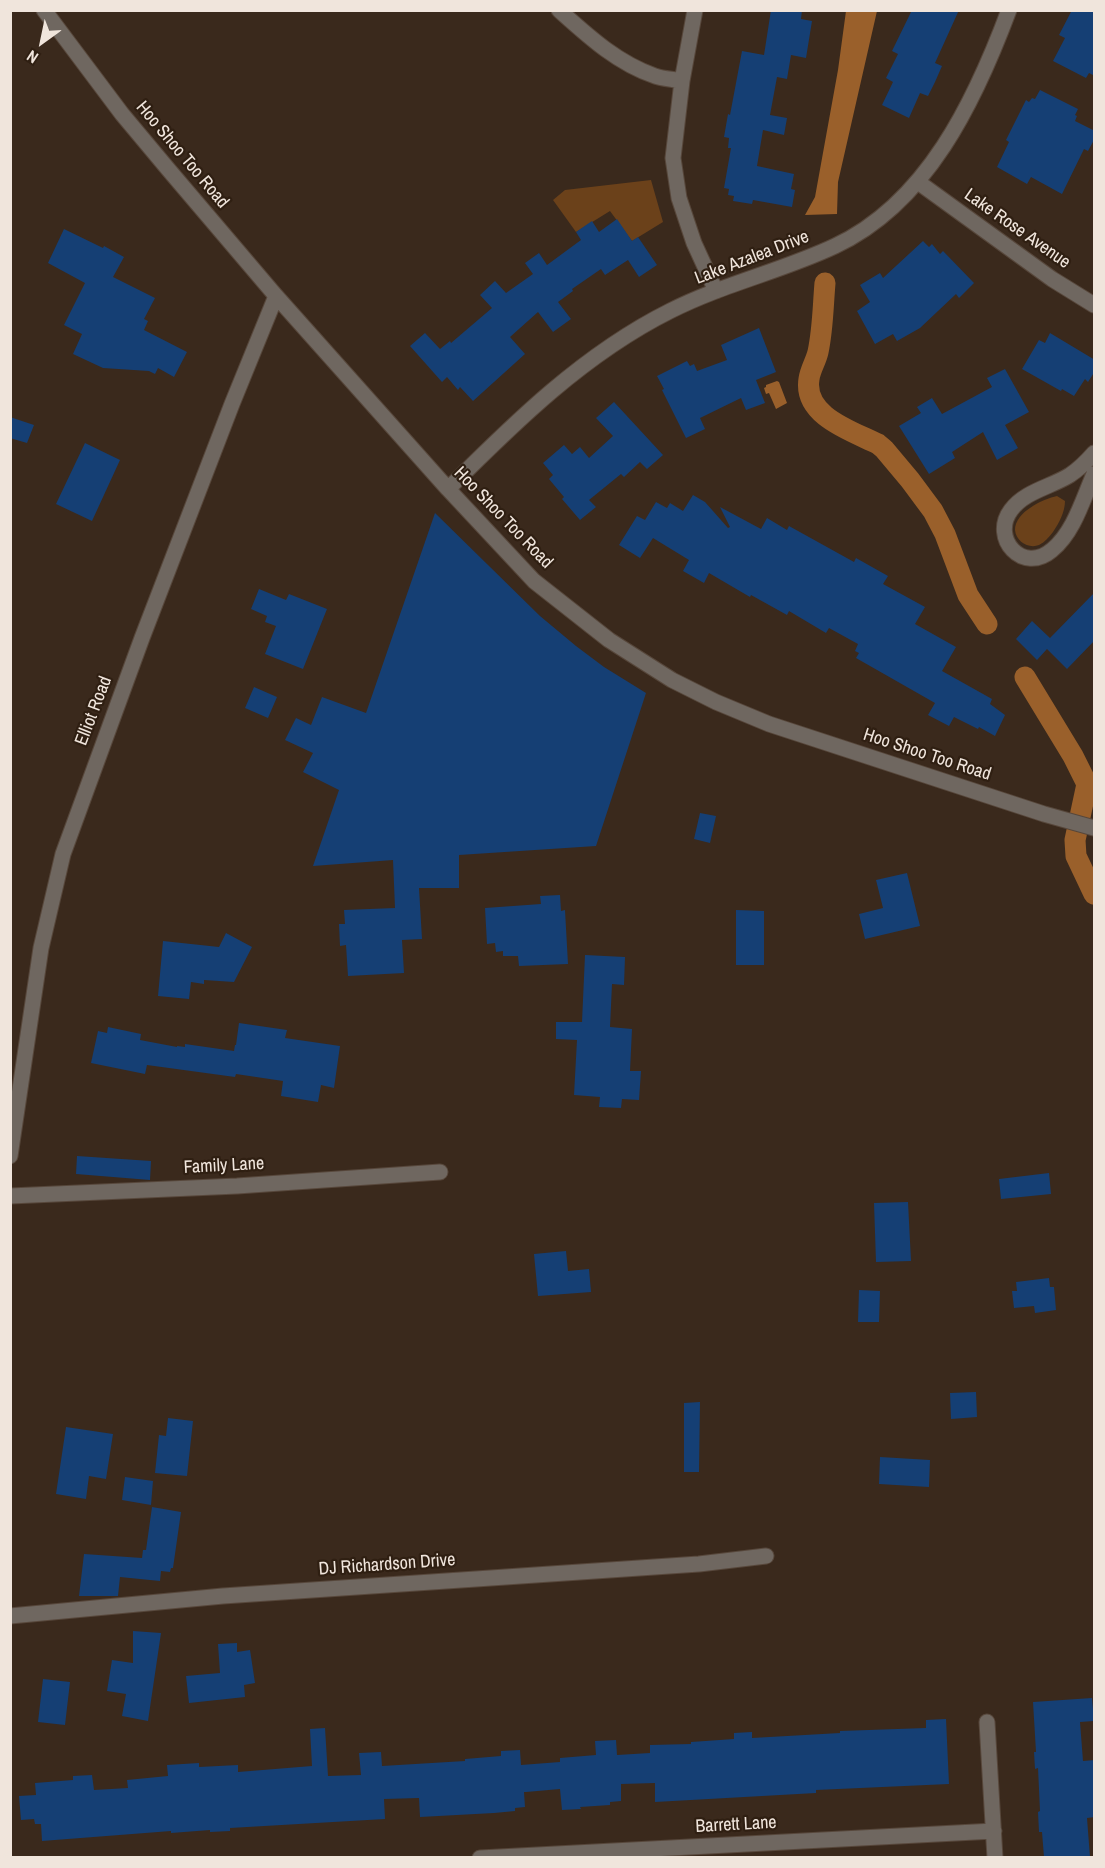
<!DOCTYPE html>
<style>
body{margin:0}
#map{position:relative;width:1105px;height:1868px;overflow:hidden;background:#3a291c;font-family:"Archivo Narrow",sans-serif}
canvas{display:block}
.frame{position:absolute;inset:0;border:12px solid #f0e5dc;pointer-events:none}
.north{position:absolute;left:12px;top:12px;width:60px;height:60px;-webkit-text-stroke:4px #2f1f12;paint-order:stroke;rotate:213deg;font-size:16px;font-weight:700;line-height:24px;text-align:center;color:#f0e5dc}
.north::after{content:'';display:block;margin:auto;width:21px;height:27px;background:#f0e5dc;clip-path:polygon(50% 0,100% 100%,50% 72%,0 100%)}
</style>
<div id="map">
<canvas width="1105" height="1868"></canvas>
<div class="frame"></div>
<div class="north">N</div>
</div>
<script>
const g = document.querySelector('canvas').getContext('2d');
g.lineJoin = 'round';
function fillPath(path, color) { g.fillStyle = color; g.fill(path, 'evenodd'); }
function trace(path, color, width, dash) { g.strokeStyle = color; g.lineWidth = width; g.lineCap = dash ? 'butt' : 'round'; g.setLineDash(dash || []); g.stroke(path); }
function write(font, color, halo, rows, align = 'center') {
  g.font = font + ' "Archivo Narrow",sans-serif'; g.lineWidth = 4.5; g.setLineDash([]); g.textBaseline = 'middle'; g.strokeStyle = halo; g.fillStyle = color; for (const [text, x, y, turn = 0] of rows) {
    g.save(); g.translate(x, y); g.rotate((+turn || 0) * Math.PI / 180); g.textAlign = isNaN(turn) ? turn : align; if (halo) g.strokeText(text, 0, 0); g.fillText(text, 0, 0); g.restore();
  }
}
const green = new Path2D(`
 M 651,180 L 663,222 L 632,241 L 610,211 L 576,232 L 553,200 L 565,190 Z
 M 1057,496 L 1065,501 C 1065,512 1059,523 1053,532 C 1049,537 1045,542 1039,545 C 1029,549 1016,542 1015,530 C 1015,512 1043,499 1057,496 Z`);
const water = new Path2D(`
 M 846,11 L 877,11 L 838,182 L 837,214 L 805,215 L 815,197 L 838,70 Z
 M 777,381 L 779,382 L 787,403 L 776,409 L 769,393 L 766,394 L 764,388 L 766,387 L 766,385 Z`);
const canal = new Path2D(`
 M 825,283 C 823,306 823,329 818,352 C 816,361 810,370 809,379 C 803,416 852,431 878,444 L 884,449 L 910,480 L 933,511 L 945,534 L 968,595 L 987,624
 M 1025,677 L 1073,756 L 1087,784 L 1075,840 L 1076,856 L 1094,894`);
const building = new Path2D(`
 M 771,10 L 802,10 L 801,19 L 812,21 L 806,58 L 791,55 L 787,79 L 777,77 L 770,115 L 787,118 L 784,135 L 763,130 L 757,166 L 794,174 L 791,189 L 795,190 L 792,207 L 753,200 L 752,204 L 733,201 L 734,196 L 728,195 L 729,189 L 724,188 L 731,148 L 728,148 L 729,138 L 724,137 L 728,114 L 730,115 L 742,51 L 764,55 Z
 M 912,10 L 959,10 L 935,63 L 942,66 L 935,82 L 928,96 L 920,93 L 909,118 L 882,105 L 893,82 L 886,78 L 898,54 L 892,51 Z
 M 1072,10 L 1095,10 L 1095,76 L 1089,73 L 1086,78 L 1053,61 L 1065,38 L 1059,35 Z
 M 1040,90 L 1078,109 L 1075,115 L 1077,116 L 1075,121 L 1095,131 L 1095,138 L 1088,151 L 1084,149 L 1062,194 L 1031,177 L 1027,184 L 997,167 L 1009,142 L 1006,140 L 1026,100 L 1029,102 L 1032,98 L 1035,99 Z
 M 617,219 L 632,241 L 638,237 L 657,265 L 639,277 L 628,260 L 605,275 L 601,269 L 572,289 L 573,291 L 558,302 L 571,319 L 553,332 L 538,312 L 510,337 L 525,354 L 473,401 L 460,387 L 458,390 L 447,377 L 442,382 L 410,346 L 425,333 L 440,349 L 450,341 L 451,343 L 492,308 L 480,295 L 495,281 L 506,293 L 533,274 L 525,263 L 539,253 L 547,265 L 581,240 L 576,232 L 592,221 L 599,232 Z
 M 64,229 L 103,248 L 104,246 L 124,257 L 113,277 L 155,298 L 144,319 L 148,321 L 144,330 L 187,352 L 174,377 L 158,368 L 155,374 L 149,371 L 103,368 L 73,354 L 82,334 L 64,325 L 85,283 L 48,263 Z
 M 923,241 L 929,247 L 932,244 L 940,254 L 943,251 L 974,283 L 959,298 L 956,294 L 920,328 L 897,341 L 893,334 L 875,344 L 857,311 L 870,302 L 860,285 L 880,273 L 883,278 Z
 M 759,328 L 776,372 L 756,380 L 765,403 L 746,410 L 741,398 L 700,418 L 705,429 L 686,438 L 662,390 L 664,389 L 657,376 L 687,361 L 690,366 L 694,364 L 697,371 L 727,360 L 721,345 Z
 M 1050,333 L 1095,360 L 1095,371 L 1088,382 L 1085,379 L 1074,396 L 1062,389 L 1061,391 L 1022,369 L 1039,340 L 1045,343 Z
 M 1005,369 L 1029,412 L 1005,425 L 1018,448 L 997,460 L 983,432 L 952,452 L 955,458 L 929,474 L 899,426 L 921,413 L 917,407 L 932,398 L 942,414 L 992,387 L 987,378 Z
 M 614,402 L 663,455 L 647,469 L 640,462 L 624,477 L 621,474 L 589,500 L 596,507 L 580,520 L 562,499 L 564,497 L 549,479 L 553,475 L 543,463 L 564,445 L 572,454 L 580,447 L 589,458 L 613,436 L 596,418 Z
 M 10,417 L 34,425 L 27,443 L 10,438 Z
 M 85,443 L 120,460 L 92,521 L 56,504 Z
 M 693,495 L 705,502 L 728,528 L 730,527 L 720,507 L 761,529 L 767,518 L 787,530 L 789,526 L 854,562 L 856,558 L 888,576 L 883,584 L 925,607 L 915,624 L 956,647 L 942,671 L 992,699 L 990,704 L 1005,715 L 995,736 L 979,727 L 978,729 L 954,717 L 949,726 L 928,715 L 935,703 L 856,658 L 859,653 L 855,651 L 858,644 L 829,628 L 826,633 L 789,611 L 787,615 L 751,595 L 750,597 L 709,573 L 704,583 L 683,571 L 689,560 L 653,538 L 640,558 L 619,545 L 637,516 L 645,520 L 656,502 L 667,508 L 670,503 L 683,511 Z
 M 435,513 L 540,616 L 576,646 L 604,667 L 646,693 L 596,846 L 459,855 L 459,888 L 419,888 L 422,939 L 402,940 L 404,973 L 348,976 L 346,945 L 340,946 L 339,924 L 345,924 L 344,910 L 395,908 L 393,860 L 313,866 L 339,790 L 303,772 L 313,753 L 285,740 L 296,718 L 311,725 L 322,697 L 366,713 Z
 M 259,589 L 286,600 L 289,594 L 327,609 L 303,669 L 265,654 L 276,626 L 265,622 L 267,616 L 251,609 Z
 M 1095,592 L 1095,640 L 1067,669 L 1047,649 L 1037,660 L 1016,639 L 1032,621 L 1050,638 Z
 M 254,687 L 277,697 L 268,718 L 245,708 Z
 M 700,813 L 716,816 L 710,843 L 694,839 Z
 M 907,873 L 920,926 L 865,939 L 859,914 L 883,908 L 876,880 Z
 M 560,895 L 561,911 L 565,910 L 568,964 L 519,966 L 518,956 L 503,956 L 503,951 L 496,952 L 495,943 L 487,944 L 485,908 L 541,904 L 540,896 Z
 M 736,910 L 764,911 L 764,965 L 736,965 Z
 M 226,933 L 252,947 L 234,982 L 204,980 L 204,984 L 191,982 L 189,999 L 158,996 L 163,941 L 219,947 Z
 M 585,955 L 625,957 L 624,985 L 612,984 L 610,1027 L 632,1029 L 630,1071 L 641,1071 L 639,1100 L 622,1099 L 621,1108 L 599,1107 L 600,1097 L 574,1095 L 577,1040 L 556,1039 L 556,1022 L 582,1022 Z
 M 239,1023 L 287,1030 L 285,1038 L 340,1046 L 334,1088 L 321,1085 L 318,1102 L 281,1096 L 283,1081 L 236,1074 L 235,1077 L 147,1065 L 145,1074 L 91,1063 L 98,1031 L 107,1033 L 108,1027 L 141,1034 L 140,1040 L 177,1047 L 177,1046 L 185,1047 L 185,1044 L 234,1051 L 235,1045 L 236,1045 Z
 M 77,1156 L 151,1161 L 150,1180 L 76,1174 Z
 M 1049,1173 L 1051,1194 L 1001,1199 L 999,1179 Z
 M 908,1202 L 911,1261 L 876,1262 L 874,1203 Z
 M 566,1251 L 568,1271 L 589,1269 L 591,1292 L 538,1296 L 534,1254 Z
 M 1049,1278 L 1050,1287 L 1054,1287 L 1056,1310 L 1035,1313 L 1034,1306 L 1014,1308 L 1012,1291 L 1017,1291 L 1016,1282 Z
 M 859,1290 L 880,1291 L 879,1322 L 858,1322 Z
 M 976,1392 L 977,1417 L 951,1419 L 950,1393 Z
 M 700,1402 L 699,1472 L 684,1472 L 684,1403 Z
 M 168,1418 L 193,1421 L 187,1476 L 155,1473 L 159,1435 L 166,1436 Z
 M 66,1427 L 113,1434 L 106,1479 L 89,1476 L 86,1499 L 56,1494 Z
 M 880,1457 L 930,1460 L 929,1487 L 879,1484 Z
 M 125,1477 L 153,1481 L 151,1505 L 122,1500 Z
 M 152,1507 L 181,1512 L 173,1568 L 171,1568 L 170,1572 L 161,1571 L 160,1581 L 120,1577 L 118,1596 L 79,1596 L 84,1554 L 142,1558 L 143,1550 L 146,1550 Z
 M 133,1631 L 161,1633 L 148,1721 L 122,1716 L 126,1694 L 107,1691 L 112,1660 L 133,1663 Z
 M 237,1643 L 237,1652 L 250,1650 L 255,1683 L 244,1685 L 245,1697 L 189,1703 L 186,1676 L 220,1673 L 218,1644 Z
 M 43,1679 L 70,1682 L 65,1725 L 38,1722 Z
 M 1092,1698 L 1094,1721 L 1080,1722 L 1083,1761 L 1095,1760 L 1095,1817 L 1087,1818 L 1090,1857 L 1044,1857 L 1042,1832 L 1039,1832 L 1038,1812 L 1040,1811 L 1038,1768 L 1035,1769 L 1034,1752 L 1036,1752 L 1033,1702 Z
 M 946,1719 L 949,1784 L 816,1790 L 816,1793 L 655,1802 L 655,1783 L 621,1784 L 621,1801 L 610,1802 L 610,1805 L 580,1807 L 581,1809 L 562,1810 L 560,1789 L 526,1792 L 524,1792 L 525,1807 L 515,1808 L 515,1811 L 494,1813 L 420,1817 L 419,1798 L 384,1799 L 385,1819 L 230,1828 L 230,1831 L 210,1832 L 210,1830 L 171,1833 L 171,1831 L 42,1841 L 41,1824 L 35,1824 L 34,1819 L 21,1820 L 19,1796 L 36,1795 L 35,1783 L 73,1780 L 73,1776 L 92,1775 L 94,1790 L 128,1788 L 127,1780 L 168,1776 L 167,1765 L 199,1763 L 199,1767 L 238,1765 L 238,1772 L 312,1766 L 310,1729 L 325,1728 L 328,1776 L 361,1775 L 359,1753 L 381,1752 L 382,1766 L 465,1761 L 465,1759 L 501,1756 L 501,1751 L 520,1750 L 521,1765 L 560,1762 L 560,1758 L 596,1755 L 595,1741 L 616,1740 L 617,1755 L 650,1753 L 650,1745 L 691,1744 L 691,1742 L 734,1739 L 734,1733 L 752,1732 L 752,1738 L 840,1733 L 840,1731 L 926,1728 L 926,1720 Z`);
const minor = new Path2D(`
 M 44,10 L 122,114 L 168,169 L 276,296 L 448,489 L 534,581 L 609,640 L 672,680 L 716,702 L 769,724 L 1044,814 L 1094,828
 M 559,10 C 588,36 617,63 655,76 C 663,79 673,79 682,81
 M 695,10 L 682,81 L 673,158 L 679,198 L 694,243 L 716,291
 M 918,182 L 1052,279 L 1094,305
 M 1094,453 C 1087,461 1079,469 1070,475 C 1051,487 1025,491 1011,510 C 990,538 1023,575 1052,550 C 1074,532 1083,499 1094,474
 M 448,489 C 515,422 584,354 670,311 C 723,284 782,271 835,246 C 927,203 975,101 1009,10
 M 10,1156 L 41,948 L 63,854 L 142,638 L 232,404 L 276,296
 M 10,1196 L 237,1186 L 440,1172
 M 10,1616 L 223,1596 L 699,1564 L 766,1556
 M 987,1722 L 995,1858
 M 480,1858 L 994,1831`);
const streetNames = [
 ["Hoo Shoo Too Road",182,155,50],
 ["Lake Rose Avenue",1017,229,35],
 ["Lake Azalea Drive",752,258,-21],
 ["Hoo Shoo Too Road",503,518,46],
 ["Elliot Road",94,711,-69],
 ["Hoo Shoo Too Road",927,755,18],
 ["Family Lane",224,1166,-3],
 ["DJ Richardson Drive",387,1565,-4],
 ["Barrett Lane",736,1825,-3]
];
fillPath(green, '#6b411a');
fillPath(water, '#9a602b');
trace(canal, '#9a602b', 21);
fillPath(building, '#153f74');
trace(minor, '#57473b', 17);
trace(minor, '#6f6760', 15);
write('18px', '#f0e5dc', '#2f1f12', streetNames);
</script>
